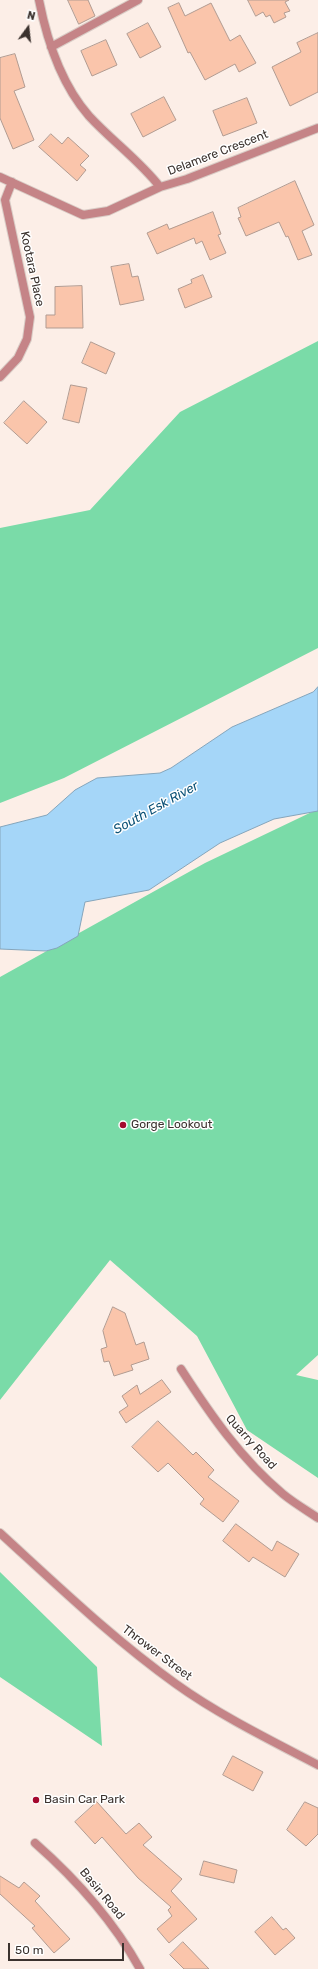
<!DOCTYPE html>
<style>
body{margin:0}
#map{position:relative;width:318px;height:1969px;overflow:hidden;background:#fceee7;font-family:Rubik,sans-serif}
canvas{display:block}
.north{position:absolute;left:8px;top:8px;width:40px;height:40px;-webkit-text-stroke:3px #fff;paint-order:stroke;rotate:15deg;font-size:11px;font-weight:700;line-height:16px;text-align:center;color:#3b322e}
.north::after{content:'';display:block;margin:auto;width:14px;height:18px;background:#3b322e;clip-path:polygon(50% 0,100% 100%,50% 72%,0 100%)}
.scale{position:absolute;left:8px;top:1943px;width:116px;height:18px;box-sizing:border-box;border:2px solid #3b322e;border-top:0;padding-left:5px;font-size:12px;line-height:14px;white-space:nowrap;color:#3b322e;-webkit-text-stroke:3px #fff;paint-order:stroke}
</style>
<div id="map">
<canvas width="318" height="1969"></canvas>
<div class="north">N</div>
<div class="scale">50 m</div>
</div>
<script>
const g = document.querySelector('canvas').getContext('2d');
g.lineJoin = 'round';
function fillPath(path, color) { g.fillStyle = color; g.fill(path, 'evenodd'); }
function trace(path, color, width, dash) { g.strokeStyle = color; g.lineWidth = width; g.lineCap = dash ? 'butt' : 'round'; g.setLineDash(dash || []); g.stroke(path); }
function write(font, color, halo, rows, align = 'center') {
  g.font = font + ' Rubik,sans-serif'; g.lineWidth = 3; g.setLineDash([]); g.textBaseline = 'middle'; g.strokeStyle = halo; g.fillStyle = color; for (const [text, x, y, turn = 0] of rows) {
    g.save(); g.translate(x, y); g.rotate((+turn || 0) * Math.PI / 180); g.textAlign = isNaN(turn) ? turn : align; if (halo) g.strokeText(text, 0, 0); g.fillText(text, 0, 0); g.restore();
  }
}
const forest = new Path2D(`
 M 318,341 L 318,648 L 64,778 L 0,803 L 0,528 L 90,510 L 180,412 Z
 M 318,809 L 318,1355 L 296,1375 L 318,1380 L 318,1478 L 247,1430 L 197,1336 L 110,1260 L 0,1400 L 0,977 L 205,863 Z
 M 0,1572 L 97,1667 L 102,1746 L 0,1677 Z`);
const water = new Path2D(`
 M 318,687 L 318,811 L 274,819 L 220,843 L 149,890 L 85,902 L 78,936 L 57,948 L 46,951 L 0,949 L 0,827 L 47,815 L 75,790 L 97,778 L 160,773 L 171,768 L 232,727 L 313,692 Z`);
const building = new Path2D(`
 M 68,0 L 88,0 L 95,16 L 79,24 Z
 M 248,0 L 289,0 L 285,2 L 290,11 L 284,13 L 286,17 L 274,23 L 270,15 L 266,17 L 263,12 L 256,16 Z
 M 179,3 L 185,16 L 211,3 L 230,41 L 240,35 L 256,63 L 239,72 L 235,64 L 205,80 L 190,52 L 188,53 L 168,8 Z
 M 148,23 L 161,47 L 140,58 L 127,34 Z
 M 318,33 L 318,92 L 290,106 L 272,67 L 301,52 L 297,43 Z
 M 106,40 L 117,65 L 92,76 L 81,51 Z
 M 15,54 L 25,87 L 14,91 L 34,140 L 13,149 L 0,118 L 0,58 Z
 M 164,97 L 176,120 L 143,137 L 131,114 Z
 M 247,98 L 257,123 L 223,136 L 213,111 Z
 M 51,134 L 62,144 L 68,137 L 89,156 L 80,165 L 86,170 L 77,181 L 39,147 Z
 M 295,181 L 314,225 L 302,231 L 312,255 L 298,260 L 288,236 L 286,237 L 279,222 L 246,236 L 238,218 L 241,217 L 238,208 Z
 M 213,212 L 221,234 L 218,235 L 226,253 L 210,260 L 202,241 L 196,244 L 194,238 L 157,254 L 147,233 L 167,224 L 169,229 Z
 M 129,264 L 132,277 L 138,276 L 144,300 L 120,305 L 111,267 Z
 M 203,275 L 212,297 L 185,308 L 178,289 L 192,283 L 191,280 Z
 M 82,286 L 83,328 L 46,328 L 46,315 L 55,315 L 55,287 Z
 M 91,342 L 115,353 L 106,374 L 82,363 Z
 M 71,385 L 87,388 L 79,423 L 63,419 Z
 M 24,401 L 47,422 L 27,444 L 4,423 Z
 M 113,1307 L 125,1313 L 136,1345 L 144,1342 L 149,1359 L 131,1365 L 133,1370 L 114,1376 L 109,1361 L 104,1362 L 101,1349 L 107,1347 L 103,1331 Z
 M 162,1380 L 171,1392 L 126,1423 L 119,1412 L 128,1406 L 122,1396 L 137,1385 L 140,1394 Z
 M 158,1421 L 193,1455 L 196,1452 L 214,1470 L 208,1477 L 239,1501 L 223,1522 L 200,1504 L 204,1499 L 168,1463 L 158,1472 L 132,1447 Z
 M 236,1524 L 272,1551 L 277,1541 L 299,1554 L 285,1577 L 253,1557 L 249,1562 L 223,1541 Z
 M 233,1756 L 263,1772 L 253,1791 L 223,1775 Z
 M 97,1802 L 126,1834 L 139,1823 L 152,1837 L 143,1845 L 182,1879 L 171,1891 L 197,1919 L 169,1943 L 157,1929 L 172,1916 L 168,1910 L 171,1907 L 138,1878 L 102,1837 L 95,1844 L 75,1822 Z
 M 305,1802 L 318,1808 L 318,1834 L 306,1846 L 287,1830 Z
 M 204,1861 L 237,1870 L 234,1883 L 200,1875 Z
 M 0,1876 L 19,1888 L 24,1882 L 40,1896 L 35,1901 L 70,1939 L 54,1953 L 32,1928 L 35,1926 L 0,1894 Z
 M 272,1917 L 283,1930 L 286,1928 L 295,1938 L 275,1955 L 255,1932 Z
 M 183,1942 L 209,1969 L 184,1969 L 170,1955 Z`);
const street = new Path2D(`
 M 39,0 C 47,41 61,84 89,116 C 112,141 140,161 160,187 L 187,179 L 318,128
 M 51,47 L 138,0
 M 0,177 L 83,215 L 108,211 L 160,187
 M 0,377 L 18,358 L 27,339 L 30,317 L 5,200 L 12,182
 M 181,1369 C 210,1414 241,1459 283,1494 C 294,1503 306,1510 318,1518
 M 0,1533 C 57,1585 113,1639 176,1684 C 219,1715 272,1741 318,1765
 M 35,1843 C 77,1880 113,1920 140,1969`);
const markers = [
 [123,1125,4,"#a4082e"],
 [36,1800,4,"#a4082e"]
];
const streetNames = [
 ["Delamere Crescent",218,153,-21],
 ["Kootara Place",32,269,78],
 ["Quarry Road",251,1442,48],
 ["Thrower Street",157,1653,37],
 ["Basin Road",102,1894,50]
];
const poiNames = [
 ["Gorge Lookout",131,1125],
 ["Basin Car Park",44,1800]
];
const waterNames = [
 ["South Esk River",156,808,-29]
];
fillPath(forest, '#7adba8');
fillPath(water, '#a5d6f8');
trace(water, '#85a5bb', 1);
fillPath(building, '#fac5ab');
trace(building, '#b19b91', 1);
trace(street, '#d9ccc6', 10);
trace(street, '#c58487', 8);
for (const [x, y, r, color] of markers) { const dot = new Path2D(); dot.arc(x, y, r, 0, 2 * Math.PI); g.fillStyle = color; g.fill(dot); trace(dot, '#fff', 1.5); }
write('12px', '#3b322e', '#fff', streetNames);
write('12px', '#3b322e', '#fff', poiNames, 'left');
write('italic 13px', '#0c5277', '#fff', waterNames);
</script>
